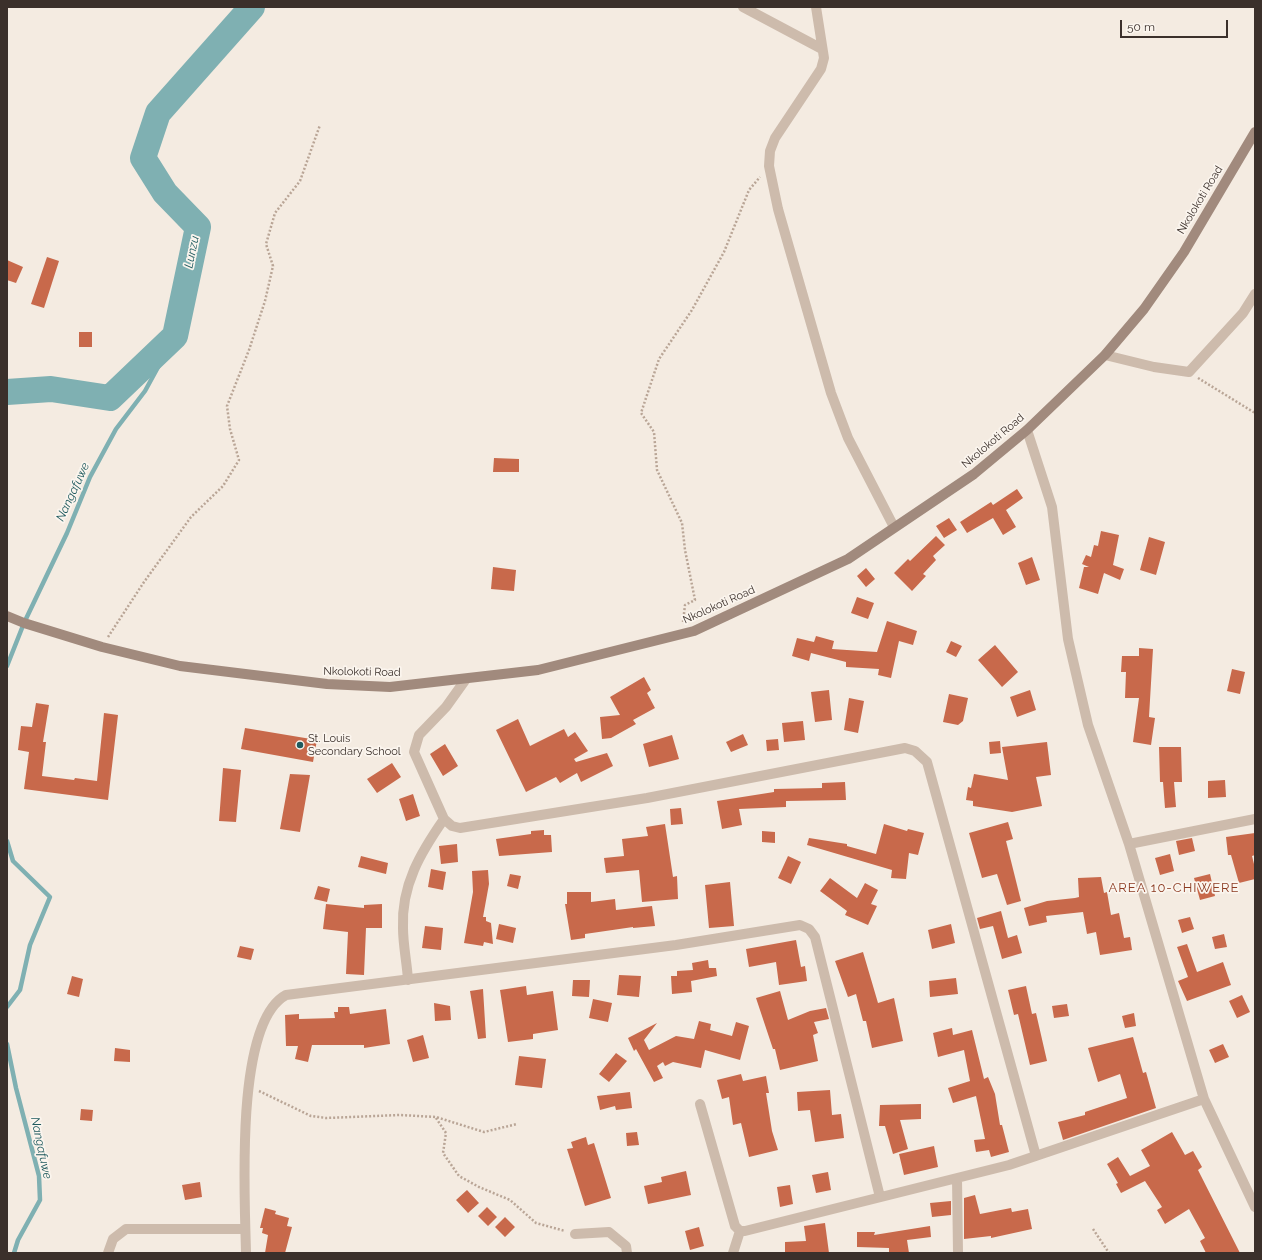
<!DOCTYPE html>
<style>
body{margin:0}
#map{position:relative;width:1262px;height:1260px;overflow:hidden;background:#f4ebe1;font-family:Raleway,sans-serif}
canvas{display:block}
.frame{position:absolute;inset:0;border:8px solid #3b302b;pointer-events:none}
.scale{position:absolute;left:1120px;top:20px;width:108px;height:18px;box-sizing:border-box;border:2px solid #3b302b;border-top:0;padding-left:5px;font-size:12px;line-height:14px;white-space:nowrap;color:#3b302b;-webkit-text-stroke:3px #fbf5ee;paint-order:stroke}
</style>
<div id="map">
<canvas width="1262" height="1260"></canvas>
<div class="frame"></div>
<div class="scale">50 m</div>
</div>
<script>
const g = document.querySelector('canvas').getContext('2d');
g.lineJoin = 'round';
function trace(path, color, width, dash) { g.strokeStyle = color; g.lineWidth = width; g.lineCap = dash ? 'butt' : 'round'; g.setLineDash(dash || []); g.stroke(path); }
function fillPath(path, color) { g.fillStyle = color; g.fill(path, 'evenodd'); }
function write(font, color, halo, rows, align = 'center') {
  g.font = font + ' Raleway,sans-serif'; g.lineWidth = 3.5; g.setLineDash([]); g.textBaseline = 'middle'; g.strokeStyle = halo; g.fillStyle = color; for (const [text, x, y, turn = 0] of rows) {
    g.save(); g.translate(x, y); g.rotate((+turn || 0) * Math.PI / 180); g.textAlign = isNaN(turn) ? turn : align; if (halo) g.strokeText(text, 0, 0); g.fillText(text, 0, 0); g.restore();
  }
}
const stream = new Path2D(`
 M 7,666 L 24,623 L 67,533 L 90,477 L 116,429 L 145,391 L 175,336
 M 7,841 L 13,861 L 50,897 L 30,945 L 20,990 L 7,1007
 M 7,1044 L 16,1088 L 39,1176 L 40,1200 L 18,1240 L 14,1253`);
const river = new Path2D(`
 M 7,392 L 51,389 L 110,398 L 175,336 L 198,227 L 165,193 L 143,158 L 158,113 L 252,7`);
const building = new Path2D(`
 M 47,257 L 59,261 L 44,308 L 31,304 Z
 M 7,260 L 23,267 L 16,283 L 7,280 Z
 M 79,332 L 92,332 L 92,347 L 79,347 Z
 M 494,458 L 519,459 L 519,472 L 493,472 Z
 M 1017,489 L 1023,498 L 1006,510 L 1016,527 L 1003,535 L 993,518 L 967,533 L 960,522 L 991,502 L 993,505 Z
 M 949,518 L 957,530 L 944,538 L 936,526 Z
 M 1101,531 L 1119,535 L 1113,565 L 1124,569 L 1120,580 L 1104,573 L 1098,594 L 1079,588 L 1084,567 L 1089,567 L 1082,564 L 1086,555 L 1091,557 L 1094,545 L 1098,546 Z
 M 936,536 L 945,545 L 933,556 L 936,560 L 923,574 L 926,576 L 912,591 L 894,573 L 908,559 L 910,561 Z
 M 1149,537 L 1165,542 L 1156,575 L 1140,570 Z
 M 1032,557 L 1040,580 L 1026,585 L 1018,563 Z
 M 493,567 L 516,570 L 514,591 L 491,589 Z
 M 866,568 L 875,579 L 866,587 L 857,576 Z
 M 857,597 L 874,603 L 868,619 L 851,613 Z
 M 887,621 L 917,631 L 913,645 L 899,641 L 891,678 L 878,675 L 879,669 L 846,667 L 846,662 L 811,653 L 809,661 L 792,656 L 797,638 L 814,642 L 816,636 L 834,641 L 832,649 L 877,652 Z
 M 951,641 L 962,646 L 956,657 L 946,652 Z
 M 995,645 L 1018,672 L 1002,687 L 978,660 Z
 M 1139,648 L 1153,649 L 1149,717 L 1155,718 L 1151,745 L 1133,742 L 1139,698 L 1125,698 L 1126,672 L 1121,672 L 1122,656 L 1139,656 Z
 M 1232,669 L 1245,672 L 1240,694 L 1227,691 Z
 M 644,677 L 651,690 L 647,693 L 655,708 L 633,720 L 636,724 L 611,738 L 602,739 L 600,717 L 620,715 L 610,697 Z
 M 829,690 L 832,720 L 815,722 L 811,692 Z
 M 1030,690 L 1036,710 L 1017,717 L 1010,697 Z
 M 949,694 L 968,698 L 963,721 L 958,725 L 943,722 Z
 M 849,698 L 864,701 L 858,733 L 844,730 Z
 M 36,703 L 49,705 L 43,742 L 46,742 L 42,776 L 74,780 L 75,778 L 97,781 L 104,713 L 118,715 L 108,800 L 24,789 L 29,752 L 18,750 L 21,726 L 32,727 Z
 M 518,719 L 530,746 L 564,729 L 568,737 L 575,732 L 588,751 L 574,759 L 576,762 L 607,753 L 613,766 L 581,782 L 577,773 L 560,783 L 556,777 L 526,792 L 496,730 Z
 M 803,721 L 805,740 L 784,742 L 782,723 Z
 M 245,728 L 317,740 L 313,762 L 241,749 Z
 M 743,734 L 748,745 L 731,752 L 726,742 Z
 M 672,735 L 679,759 L 649,767 L 643,744 Z
 M 778,739 L 779,750 L 767,751 L 766,740 Z
 M 1000,741 L 1001,753 L 990,754 L 989,742 Z
 M 1047,742 L 1051,775 L 1036,777 L 1042,806 L 1012,812 L 973,806 L 973,801 L 966,800 L 968,787 L 971,788 L 974,774 L 1008,780 L 1002,747 Z
 M 445,744 L 458,766 L 443,776 L 430,754 Z
 M 1159,747 L 1181,747 L 1182,782 L 1174,782 L 1176,807 L 1165,808 L 1163,782 L 1160,782 Z
 M 392,763 L 401,777 L 377,793 L 367,779 Z
 M 223,768 L 241,770 L 236,822 L 219,821 Z
 M 290,774 L 310,775 L 300,832 L 280,829 Z
 M 1225,780 L 1226,797 L 1208,798 L 1208,781 Z
 M 845,782 L 846,800 L 786,801 L 786,807 L 739,809 L 742,825 L 722,829 L 717,801 L 774,792 L 774,789 L 822,788 L 822,783 Z
 M 413,794 L 420,816 L 406,821 L 399,799 Z
 M 681,808 L 683,824 L 671,825 L 670,809 Z
 M 1008,822 L 1013,839 L 1006,841 L 1021,901 L 1007,905 L 997,874 L 982,878 L 969,833 Z
 M 665,824 L 673,877 L 677,876 L 678,899 L 642,902 L 639,870 L 606,873 L 604,858 L 624,856 L 622,839 L 648,836 L 646,827 Z
 M 884,824 L 907,831 L 908,829 L 924,833 L 918,855 L 909,853 L 906,879 L 891,878 L 892,870 L 807,845 L 809,838 L 847,844 L 847,846 L 876,854 Z
 M 544,830 L 544,835 L 551,835 L 552,852 L 499,856 L 496,839 L 531,834 L 531,831 Z
 M 762,831 L 775,832 L 775,843 L 762,842 Z
 M 1255,833 L 1255,855 L 1252,856 L 1255,868 L 1255,879 L 1239,883 L 1231,855 L 1228,855 L 1226,837 Z
 M 1192,838 L 1195,851 L 1179,855 L 1176,841 Z
 M 457,844 L 458,862 L 441,864 L 439,846 Z
 M 1170,854 L 1174,871 L 1160,875 L 1155,858 Z
 M 361,856 L 388,863 L 386,874 L 358,867 Z
 M 788,856 L 801,862 L 791,884 L 778,878 Z
 M 431,869 L 446,872 L 443,890 L 428,887 Z
 M 488,870 L 489,884 L 483,917 L 486,917 L 486,921 L 491,923 L 493,944 L 484,942 L 483,946 L 464,943 L 473,892 L 472,871 Z
 M 510,874 L 521,876 L 518,889 L 507,886 Z
 M 1210,874 L 1215,896 L 1200,900 L 1194,878 Z
 M 1101,877 L 1104,893 L 1107,892 L 1111,915 L 1119,913 L 1124,938 L 1130,937 L 1132,950 L 1100,955 L 1096,932 L 1087,934 L 1083,912 L 1046,916 L 1047,922 L 1029,926 L 1024,908 L 1047,901 L 1075,898 L 1079,897 L 1078,878 Z
 M 830,878 L 857,898 L 865,883 L 878,890 L 871,904 L 877,906 L 868,925 L 845,915 L 847,911 L 820,891 Z
 M 730,882 L 734,926 L 709,928 L 705,885 Z
 M 318,886 L 330,889 L 327,902 L 314,899 Z
 M 567,892 L 591,892 L 591,902 L 615,899 L 616,910 L 652,906 L 655,926 L 633,928 L 633,927 L 585,934 L 585,938 L 571,940 L 565,904 L 567,904 Z
 M 326,904 L 364,908 L 364,905 L 382,904 L 382,928 L 366,928 L 364,975 L 346,974 L 348,932 L 323,929 Z
 M 1001,911 L 1008,938 L 1017,935 L 1022,953 L 1002,959 L 993,926 L 980,929 L 977,918 Z
 M 1190,917 L 1194,929 L 1182,933 L 1178,920 Z
 M 499,924 L 516,928 L 513,943 L 496,939 Z
 M 951,924 L 955,943 L 932,949 L 928,930 Z
 M 425,926 L 443,928 L 441,950 L 422,948 Z
 M 1224,934 L 1227,947 L 1215,949 L 1212,937 Z
 M 796,940 L 801,967 L 805,966 L 807,981 L 779,985 L 776,962 L 749,967 L 746,949 Z
 M 1187,944 L 1197,972 L 1223,962 L 1231,985 L 1187,1001 L 1178,981 L 1188,977 L 1177,947 Z
 M 240,946 L 254,949 L 251,960 L 237,957 Z
 M 863,952 L 878,1003 L 894,998 L 903,1041 L 872,1048 L 866,1021 L 863,1021 L 856,994 L 848,997 L 835,961 Z
 M 708,960 L 709,968 L 716,968 L 717,976 L 691,981 L 692,992 L 672,994 L 671,976 L 677,976 L 677,971 L 693,970 L 692,963 Z
 M 619,975 L 641,976 L 639,997 L 617,995 Z
 M 72,976 L 83,979 L 79,997 L 67,994 Z
 M 956,978 L 958,994 L 930,997 L 929,981 Z
 M 573,980 L 590,980 L 589,997 L 572,996 Z
 M 526,986 L 527,995 L 553,991 L 558,1030 L 533,1034 L 533,1039 L 508,1042 L 500,990 Z
 M 1026,986 L 1032,1014 L 1036,1013 L 1047,1061 L 1030,1065 L 1018,1014 L 1014,1015 L 1008,990 Z
 M 483,989 L 486,1038 L 478,1039 L 470,991 Z
 M 780,991 L 788,1020 L 810,1011 L 826,1008 L 829,1019 L 814,1022 L 818,1033 L 813,1035 L 818,1061 L 780,1070 L 775,1049 L 773,1049 L 756,998 Z
 M 1242,995 L 1250,1012 L 1237,1018 L 1229,1001 Z
 M 593,999 L 612,1003 L 608,1022 L 589,1018 Z
 M 434,1003 L 450,1006 L 451,1020 L 435,1021 Z
 M 1067,1004 L 1069,1016 L 1054,1018 L 1052,1006 Z
 M 338,1007 L 349,1007 L 350,1014 L 386,1009 L 390,1044 L 364,1048 L 364,1045 L 312,1045 L 308,1062 L 295,1059 L 298,1046 L 286,1046 L 285,1015 L 299,1014 L 299,1019 L 335,1018 L 334,1012 L 338,1012 Z
 M 1134,1013 L 1136,1026 L 1125,1028 L 1122,1016 Z
 M 699,1021 L 711,1024 L 710,1030 L 732,1036 L 736,1022 L 749,1026 L 740,1060 L 705,1050 L 701,1068 L 673,1062 L 665,1066 L 663,1062 L 657,1066 L 663,1078 L 654,1082 L 636,1049 L 634,1051 L 628,1038 L 657,1023 L 644,1040 L 649,1050 L 676,1036 L 694,1039 Z
 M 952,1028 L 953,1035 L 972,1030 L 984,1079 L 988,1077 L 995,1094 L 1000,1125 L 1002,1125 L 1009,1152 L 991,1157 L 989,1150 L 976,1152 L 974,1140 L 985,1139 L 976,1096 L 953,1103 L 948,1088 L 970,1081 L 964,1050 L 938,1057 L 933,1033 Z
 M 423,1035 L 429,1058 L 413,1062 L 407,1040 Z
 M 1133,1037 L 1143,1073 L 1146,1072 L 1156,1108 L 1063,1140 L 1058,1122 L 1085,1115 L 1085,1112 L 1127,1098 L 1120,1074 L 1098,1082 L 1088,1048 Z
 M 1223,1044 L 1229,1057 L 1215,1063 L 1209,1050 Z
 M 115,1048 L 130,1050 L 130,1062 L 114,1061 Z
 M 616,1053 L 627,1061 L 609,1082 L 599,1074 Z
 M 519,1056 L 546,1059 L 542,1088 L 515,1085 Z
 M 741,1074 L 743,1081 L 766,1076 L 769,1093 L 766,1093 L 772,1131 L 778,1150 L 749,1157 L 741,1123 L 733,1125 L 729,1097 L 722,1099 L 717,1080 Z
 M 830,1090 L 832,1115 L 841,1114 L 844,1138 L 815,1142 L 810,1110 L 798,1111 L 797,1092 Z
 M 630,1092 L 632,1108 L 616,1110 L 615,1106 L 600,1110 L 597,1096 Z
 M 921,1104 L 921,1119 L 900,1120 L 908,1149 L 893,1154 L 885,1126 L 879,1126 L 880,1105 Z
 M 81,1109 L 93,1110 L 92,1121 L 80,1120 Z
 M 637,1132 L 639,1145 L 627,1146 L 626,1133 Z
 M 1172,1132 L 1185,1155 L 1193,1151 L 1202,1167 L 1198,1170 L 1240,1253 L 1206,1253 L 1200,1241 L 1205,1238 L 1189,1209 L 1165,1224 L 1157,1210 L 1162,1207 L 1145,1181 L 1121,1193 L 1116,1184 L 1118,1183 L 1107,1164 L 1118,1157 L 1130,1176 L 1150,1166 L 1141,1150 Z
 M 586,1137 L 588,1145 L 594,1143 L 611,1198 L 585,1206 L 567,1149 L 573,1148 L 571,1142 Z
 M 934,1146 L 938,1167 L 904,1175 L 899,1154 Z
 M 686,1171 L 691,1195 L 648,1204 L 644,1186 L 662,1182 L 661,1177 Z
 M 828,1172 L 831,1190 L 816,1193 L 812,1175 Z
 M 200,1182 L 202,1197 L 185,1200 L 182,1185 Z
 M 790,1185 L 793,1204 L 780,1207 L 777,1187 Z
 M 467,1190 L 479,1203 L 468,1213 L 456,1200 Z
 M 975,1195 L 980,1214 L 1011,1208 L 1012,1212 L 1028,1209 L 1032,1229 L 991,1238 L 991,1236 L 964,1239 L 964,1198 Z
 M 951,1201 L 951,1215 L 932,1217 L 930,1203 Z
 M 487,1207 L 497,1217 L 488,1226 L 478,1216 Z
 M 265,1208 L 276,1211 L 275,1214 L 289,1218 L 287,1226 L 292,1227 L 285,1253 L 265,1253 L 268,1235 L 262,1233 L 263,1228 L 260,1228 Z
 M 505,1217 L 515,1227 L 505,1237 L 495,1227 Z
 M 825,1223 L 829,1253 L 785,1253 L 785,1242 L 806,1241 L 804,1226 Z
 M 930,1226 L 931,1237 L 907,1240 L 909,1253 L 889,1253 L 889,1248 L 857,1247 L 857,1232 L 875,1232 L 874,1235 Z
 M 699,1227 L 704,1246 L 690,1250 L 685,1231 Z`);
const path = new Path2D(`
 M 1198,378 L 1255,413
 M 683,622 L 685,605 L 695,600 L 685,550 L 682,523 L 657,470 L 654,432 L 641,413 L 659,359 L 692,310 L 724,252 L 749,190 L 760,177
 M 108,637 L 144,582 L 191,517 L 223,486 L 239,460 L 230,429 L 227,406 L 249,350 L 265,301 L 273,266 L 266,244 L 275,213 L 300,181 L 320,125
 M 259,1091 L 311,1116 L 326,1118 L 400,1115 L 436,1117 L 484,1132 L 517,1124
 M 436,1118 L 446,1133 L 443,1153 L 459,1176 L 479,1187 L 510,1200 L 536,1223 L 565,1231
 M 1093,1229 L 1109,1253`);
const minor = new Path2D(`
 M 743,7 L 822,49
 M 816,7 L 824,58 L 821,69 L 775,138 L 770,151 L 769,166 L 778,209 L 831,393 L 848,438 L 894,527
 M 1105,355 L 1154,367 L 1189,372 L 1243,313 L 1255,294
 M 1027,430 L 1052,507 L 1068,639 L 1088,725 L 1129,844 L 1204,1099 L 1255,1207
 M 466,679 L 446,707 L 419,735 L 414,752 L 444,819 L 452,826 L 460,828 L 647,798 L 905,748 L 915,751 L 927,762 L 1036,1156
 M 1129,844 L 1255,819
 M 408,980 C 407,963 403,945 403,928 C 401,885 421,852 444,819
 M 700,1104 L 735,1226 L 740,1231 L 745,1231 L 1009,1165 L 1204,1099
 M 957,1178 L 958,1253
 M 575,1234 L 609,1232 L 626,1246 L 627,1253
 M 108,1253 L 113,1239 L 126,1229 L 245,1229
 M 246,1253 C 245,1199 234,1023 286,995 L 676,945 L 800,925 L 809,929 L 815,937 L 880,1197
 M 733,1253 L 740,1231`);
const secondary = new Path2D(`
 M 7,616 L 24,623 L 102,647 L 180,666 L 327,684 L 390,687 L 538,670 L 694,631 L 848,559 L 974,474 L 1027,430 L 1105,355 L 1144,309 L 1184,252 L 1255,132`);
const markers = [
 [300,745,4,"#1f5a5e"]
];
const streetNames = [
 ["Nkolokoti Road",1200,200,-59],
 ["Nkolokoti Road",993,441,-40],
 ["Nkolokoti Road",719,605,-24],
 ["Nkolokoti Road",362,672,1]
];
const poiNames = [
 ["St. Louis",308,739],
 ["Secondary School",308,752]
];
const waterNames = [
 ["Lunzu",192,252,-78],
 ["Nangafuwe",73,492,-65],
 ["Nangafuwe",41,1148,78]
];
const quarterNames = [
 ["AREA 10-CHIWERE",1174,888]
];
trace(stream, '#7fb0b2', 4.5);
trace(river, '#7fb0b2', 26);
fillPath(building, '#c8694b');
trace(path, '#b9a596', 2.5, [2, 2]);
trace(minor, '#cdbbac', 10);
trace(secondary, '#a18a7d', 10);
for (const [x, y, r, color] of markers) { const dot = new Path2D(); dot.arc(x, y, r, 0, 2 * Math.PI); g.fillStyle = color; g.fill(dot); trace(dot, '#fbf5ee', 1.5); }
write('11px', '#3b302b', '#fbf5ee', streetNames);
write('11px', '#3b302b', '#fbf5ee', poiNames, 'left');
write('italic 12px', '#1f5a5e', '#fbf5ee', waterNames);
g.letterSpacing = '1px';
write('13px', '#8c3b22', '#fbf5ee', quarterNames);
g.letterSpacing = '0px';
</script>
